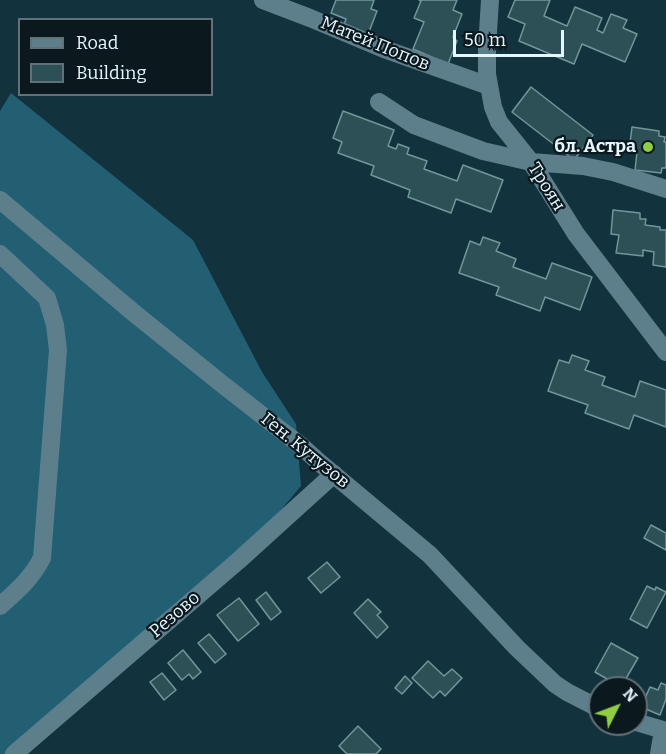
<!DOCTYPE html>
<meta charset="utf-8">
<style>
body{margin:0}
#map{position:relative;width:666px;height:754px;overflow:hidden;background:#12323d;font-family:Bitter,serif}
canvas{display:block}
.legend{position:absolute;left:18px;top:18px;width:195px;height:78px;box-sizing:border-box;background:#0b181d;border:2px solid #627177;margin:0;padding:8px 10px;list-style:none;font-size:18px;color:#e5f6fe}
.legend li{display:flex;align-items:center;gap:12px;height:30px}
.legend b{width:30px;border:2px solid #627177}
.north{position:absolute;left:588px;top:676px;width:60px;height:60px;box-sizing:border-box;background:#0b181d;border:2px solid #627177;border-radius:50%;rotate:48deg;font-size:16px;font-weight:700;line-height:24px;text-align:center;color:#e5f6fe}
.north::after{content:'';display:block;margin:auto;width:21px;height:27px;background:#8fcd42;clip-path:polygon(50% 0,100% 100%,50% 72%,0 100%)}
.scale{position:absolute;left:453px;top:30px;width:111px;height:27px;box-sizing:border-box;border:3px solid #e5f6fe;border-top:0;padding-left:8px;font-size:18px;line-height:21px;white-space:nowrap;color:#e5f6fe;-webkit-text-stroke:4px #0b181d;paint-order:stroke}
</style>
<div id="map">
<canvas width="666" height="754"></canvas>
<ul class="legend">
<li><b style="height:8px;background:#5d7e8b"></b>Road</li>
<li><b style="height:16px;background:#2c5055"></b>Building</li>
</ul>
<div class="north">N</div>
<div class="scale">50 m</div>
</div>
<script>
const g = document.querySelector('canvas').getContext('2d');
g.lineJoin = 'round';
function fillPath(path, color) { g.fillStyle = color; g.fill(path, 'evenodd'); }
function trace(path, color, width, dash) { g.strokeStyle = color; g.lineWidth = width; g.lineCap = dash ? 'butt' : 'round'; g.setLineDash(dash || []); g.stroke(path); }
function write(font, color, halo, rows, align = 'center') {
  g.font = font + ' Bitter,serif'; g.lineWidth = 4.5; g.setLineDash([]); g.textBaseline = 'middle'; g.strokeStyle = halo; g.fillStyle = color; for (const [text, x, y, turn = 0] of rows) {
    g.save(); g.translate(x, y); g.rotate((+turn || 0) * Math.PI / 180); g.textAlign = isNaN(turn) ? turn : align; if (halo) g.strokeText(text, 0, 0); g.fillText(text, 0, 0); g.restore();
  }
}
const forest = new Path2D(`
 M 11,93 L 193,240 L 262,372 L 296,424 L 301,486 L 238,561 L 14,754 L 0,754 L 0,111 Z`);
const building = new Path2D(`
 M 336,0 L 374,0 L 371,9 L 377,11 L 367,37 L 343,28 L 346,19 L 331,13 Z
 M 419,0 L 457,0 L 453,10 L 462,14 L 453,37 L 457,41 L 448,64 L 413,49 L 424,22 L 414,18 L 421,1 Z
 M 515,0 L 550,0 L 544,16 L 567,26 L 575,7 L 602,18 L 597,30 L 603,33 L 611,14 L 627,20 L 623,28 L 637,34 L 625,62 L 582,44 L 574,64 L 519,41 L 525,24 L 508,17 Z
 M 531,87 L 593,135 L 574,160 L 512,112 Z
 M 343,111 L 394,130 L 388,146 L 396,149 L 398,144 L 409,148 L 407,154 L 427,161 L 424,169 L 457,181 L 463,165 L 503,180 L 491,212 L 456,199 L 451,213 L 408,197 L 410,190 L 371,175 L 374,166 L 338,153 L 342,142 L 333,138 Z
 M 632,127 L 659,131 L 659,136 L 665,137 L 664,142 L 666,142 L 666,168 L 662,168 L 661,173 L 635,170 L 637,152 L 629,151 Z
 M 613,210 L 640,213 L 640,219 L 646,219 L 645,225 L 660,227 L 660,230 L 666,230 L 666,267 L 653,265 L 654,252 L 643,250 L 643,256 L 616,253 L 619,235 L 611,234 Z
 M 483,237 L 500,243 L 496,251 L 516,259 L 513,267 L 546,279 L 552,263 L 592,277 L 580,310 L 545,297 L 540,311 L 496,295 L 499,287 L 459,273 L 470,241 L 480,245 Z
 M 572,355 L 589,361 L 585,370 L 605,377 L 602,385 L 635,397 L 640,381 L 666,390 L 666,427 L 634,415 L 629,429 L 585,413 L 588,405 L 548,391 L 559,360 L 569,363 Z
 M 651,525 L 666,533 L 666,550 L 644,538 Z
 M 327,562 L 340,577 L 321,593 L 308,578 Z
 M 647,586 L 655,590 L 656,587 L 666,592 L 647,628 L 630,619 Z
 M 266,592 L 281,612 L 271,620 L 256,600 Z
 M 239,598 L 259,624 L 238,641 L 217,615 Z
 M 368,599 L 381,612 L 377,615 L 388,627 L 377,638 L 354,613 Z
 M 209,634 L 226,654 L 215,663 L 198,643 Z
 M 611,643 L 638,658 L 621,687 L 595,672 Z
 M 183,650 L 201,672 L 193,679 L 189,674 L 182,680 L 168,663 Z
 M 428,661 L 444,676 L 452,669 L 462,678 L 445,696 L 440,691 L 433,698 L 412,678 Z
 M 162,673 L 176,690 L 164,700 L 150,682 Z
 M 405,676 L 412,683 L 402,694 L 395,688 Z
 M 661,683 L 666,685 L 666,699 L 660,715 L 641,707 L 650,687 L 658,690 Z
 M 358,726 L 381,749 L 376,754 L 347,754 L 339,746 Z`);
const minor = new Path2D(`
 M 263,0 L 310,18 L 384,49 L 489,86
 M 490,0 L 487,48 L 487,74 L 493,107 L 499,122 L 531,162 L 576,234 L 666,352
 M 379,102 L 414,125 L 483,151 L 531,162 L 583,166 L 613,172 L 666,189
 M 0,200 L 134,313 L 222,384 L 300,445 L 320,463 L 430,555 L 517,648 L 555,684 L 567,692 L 600,709
 M 0,254 L 47,298 L 55,325 L 58,350 L 42,558 C 31,579 18,590 0,606
 M 636,722 L 666,731
 M 14,754 L 238,561 L 334,474
 M 659,754 L 663,730`);
const markers = [
 [648,147,6,"#8fcd42"]
];
const streetNames = [
 ["Матей Попов",375,44,22],
 ["Троян",546,187,58],
 ["Ген. Кутузов",305,451,39],
 ["Резово",175,615,-41]
];
const poiNames = [
 ["бл. Астра",636,147]
];
fillPath(forest, '#225f73');
fillPath(building, '#2c5055');
trace(building, '#71979b', 1.5);
trace(minor, '#5d7e8b', 18);
for (const [x, y, r, color] of markers) { const dot = new Path2D(); dot.arc(x, y, r, 0, 2 * Math.PI); g.fillStyle = color; g.fill(dot); trace(dot, '#0b181d', 2); }
write('18px', '#e5f6fe', '#0b181d', streetNames);
write('bold 18px', '#e5f6fe', '#0b181d', poiNames, 'right');
</script>
